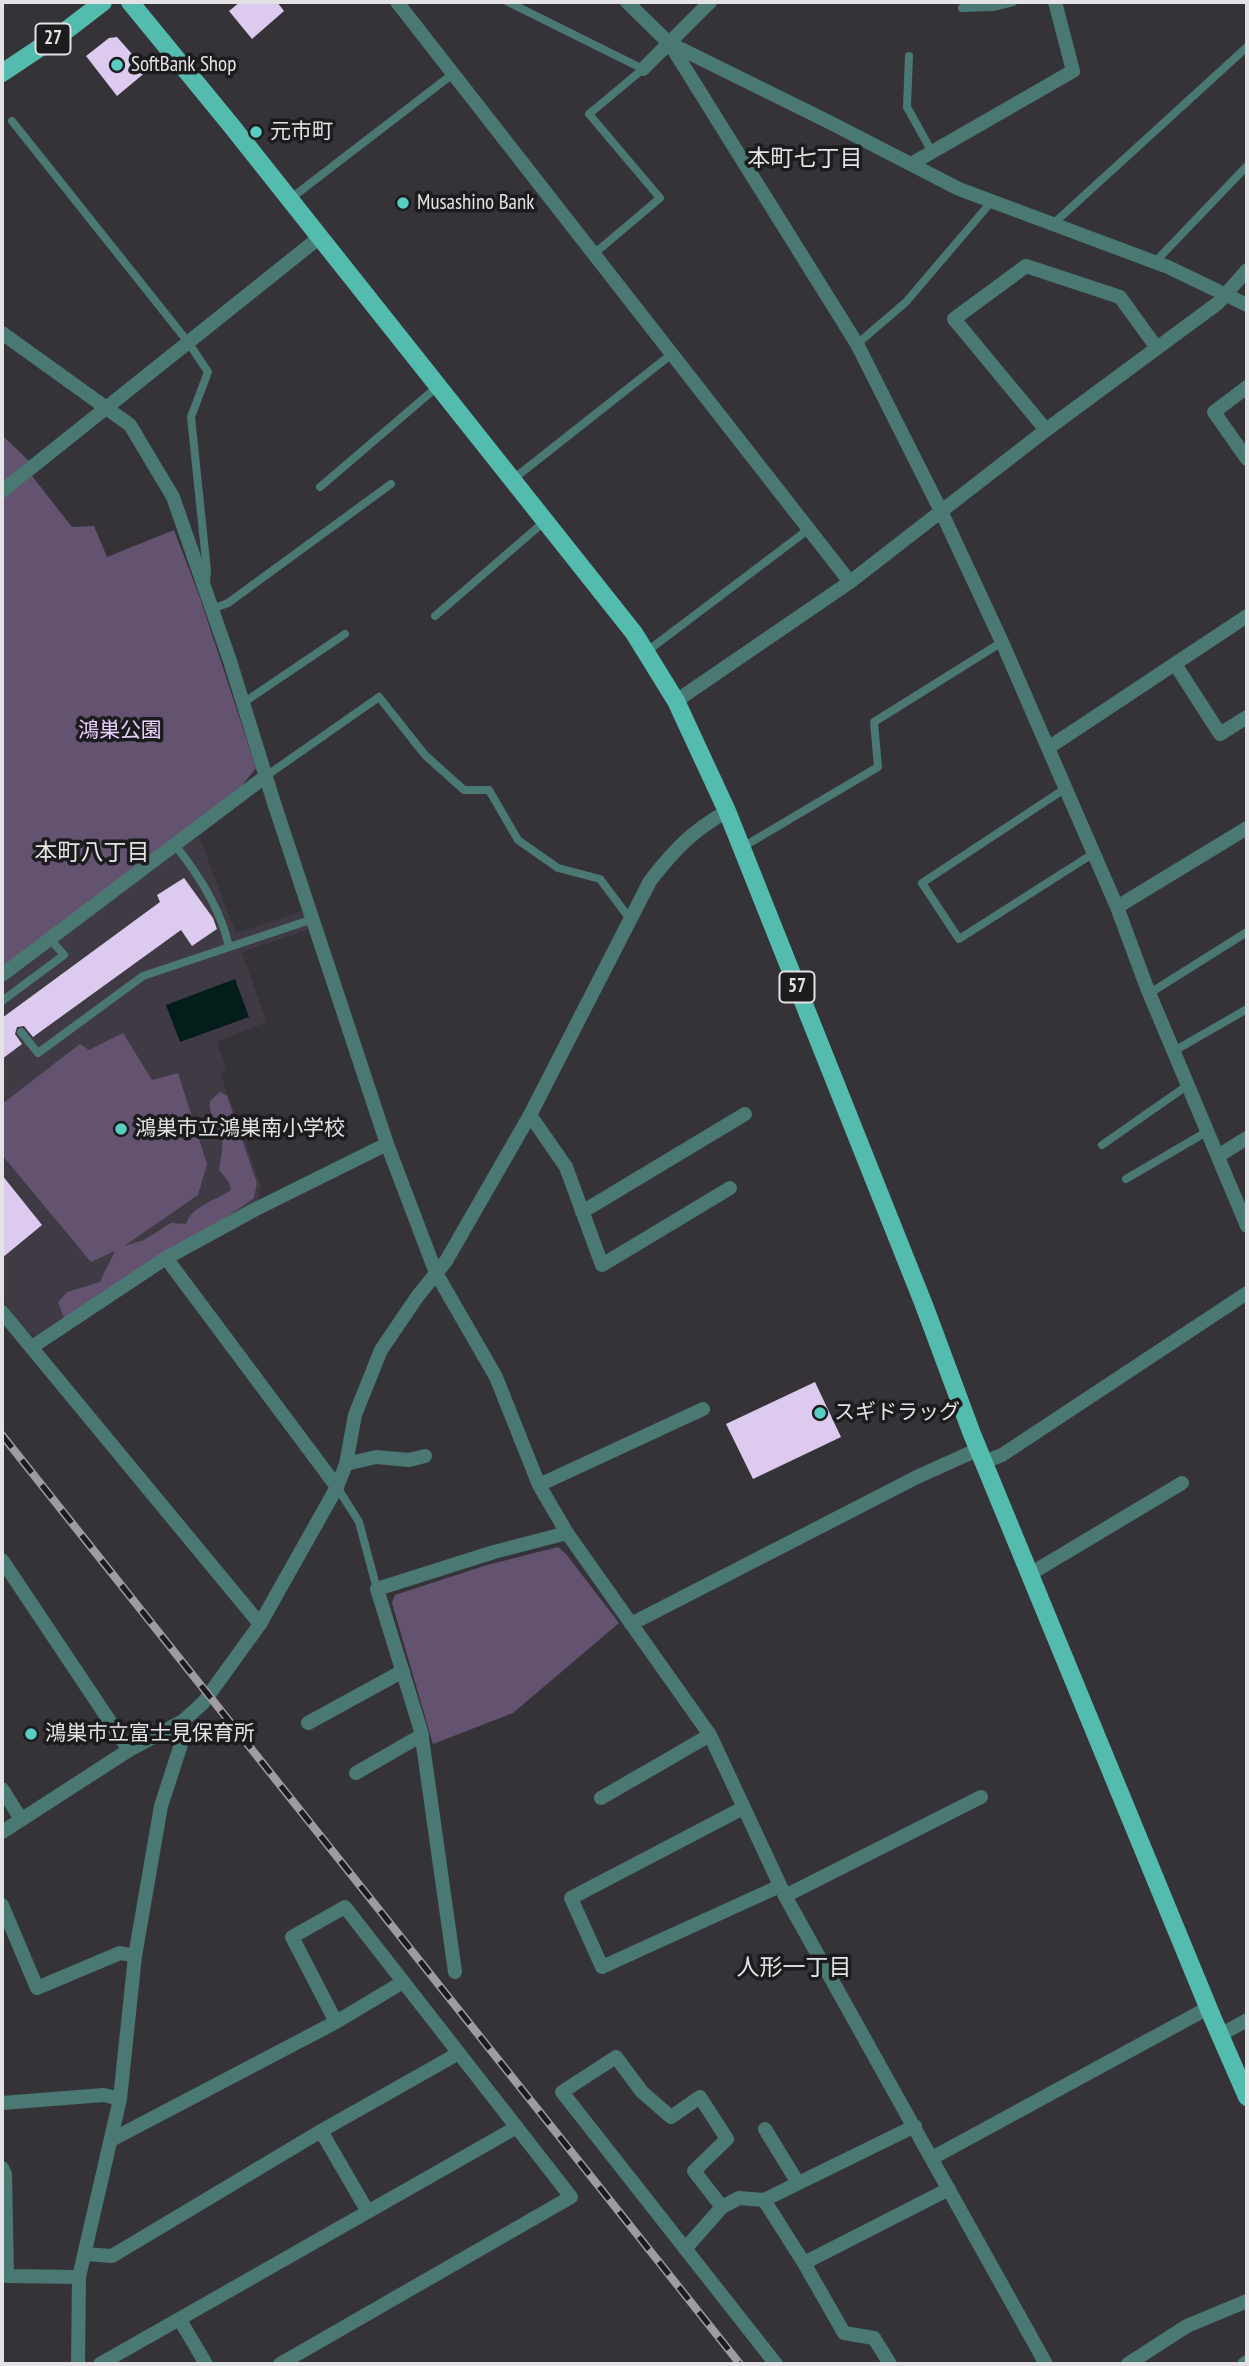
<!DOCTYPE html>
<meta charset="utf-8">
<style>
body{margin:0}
#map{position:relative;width:1249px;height:2366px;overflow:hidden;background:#353338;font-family:"PT Sans Narrow",sans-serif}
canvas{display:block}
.frame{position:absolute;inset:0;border:4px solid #e3e2e5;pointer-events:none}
</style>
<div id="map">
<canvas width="1249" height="2366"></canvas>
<div class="frame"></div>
</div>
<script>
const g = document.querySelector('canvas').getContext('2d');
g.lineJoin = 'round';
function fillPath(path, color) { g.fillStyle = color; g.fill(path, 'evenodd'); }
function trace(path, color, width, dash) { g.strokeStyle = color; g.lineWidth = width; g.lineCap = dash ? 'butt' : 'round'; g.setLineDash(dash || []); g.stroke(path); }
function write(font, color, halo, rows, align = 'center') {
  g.font = font + ' "PT Sans Narrow","Noto Sans JP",sans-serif'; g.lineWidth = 7; g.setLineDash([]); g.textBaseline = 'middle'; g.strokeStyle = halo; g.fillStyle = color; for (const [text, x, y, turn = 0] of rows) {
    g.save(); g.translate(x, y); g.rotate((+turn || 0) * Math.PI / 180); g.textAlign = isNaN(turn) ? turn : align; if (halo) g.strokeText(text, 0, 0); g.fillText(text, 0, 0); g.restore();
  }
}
const built = new Path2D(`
 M 199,836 L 236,933 L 303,911 L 309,929 L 242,952 L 266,1022 L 217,1042 L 226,1071 L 220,1073 L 261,1185 L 259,1200 L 38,1336 L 31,1335 L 2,1300 L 2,979 Z`);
const green = new Path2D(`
 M 2,435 L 29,461 L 2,483 Z
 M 32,476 L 72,527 L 94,526 L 107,557 L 174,530 L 200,598 L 256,768 L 240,788 L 2,968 L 2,499 Z
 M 123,1033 L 152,1080 L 178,1073 L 207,1164 L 198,1195 L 124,1246 L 144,1240 L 171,1223 L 186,1224 C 192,1205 216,1201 231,1190 L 229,1182 L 219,1170 C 221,1156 225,1141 219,1128 C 215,1115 209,1117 210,1101 L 220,1092 L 227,1096 L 257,1183 L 254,1198 L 224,1219 L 64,1318 L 58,1302 L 67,1292 L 100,1282 L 115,1251 L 91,1262 L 2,1155 L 2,1104 L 80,1044 L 89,1050 Z
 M 558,1547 L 566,1554 L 619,1623 L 513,1713 L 433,1744 L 392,1603 L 395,1595 L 487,1565 Z`);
const water = new Path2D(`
 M 235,979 L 249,1017 L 180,1042 L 166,1005 Z`);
const building = new Path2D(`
 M 240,2 L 277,2 L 284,11 L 252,39 L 229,11 Z
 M 117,37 L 147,71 L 117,96 L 86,56 L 109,38 Z
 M 184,878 L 213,918 L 217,929 L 192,946 L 181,930 L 33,1037 L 24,1026 L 17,1027 L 15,1034 L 22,1044 L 2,1059 L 2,1018 L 160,902 L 157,895 Z
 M 2,1175 L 42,1225 L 2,1258 Z
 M 815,1382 L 841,1437 L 753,1479 L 726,1424 Z`);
const service = new Path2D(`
 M 508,2 L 643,69 L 589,114 L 660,198 L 595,253
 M 962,8 L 993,7 L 1013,2
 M 909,56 L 907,107 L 932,152
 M 12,121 L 188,342 L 208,372 L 191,417 L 207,571 L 206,582
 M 290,199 L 454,73
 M 1053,224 L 1247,47
 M 1155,262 L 1246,167
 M 857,344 L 906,302 L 992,201
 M 512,480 L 673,353
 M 320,487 L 437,387
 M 212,609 L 228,603 L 391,484
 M 435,616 L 545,521
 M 646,652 L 809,529
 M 243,703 L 345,634
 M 266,776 L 379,697 L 425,755 L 464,790 L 489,790 L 518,840 L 558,868 L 600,879 L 630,919
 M 1066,788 L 922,883 L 959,939 L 1094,853
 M 175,845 C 199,875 221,909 229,947
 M 741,848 L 878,767 L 874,722 L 1002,642
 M 1150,993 L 1247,932
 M 2,1001 L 64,955 L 50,939
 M 21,1032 L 38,1053 L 143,976 L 313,919
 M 1174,1051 L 1247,1009
 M 1102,1145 L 1188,1085
 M 1126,1179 L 1208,1131
 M 337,1487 L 359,1522 L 377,1589`);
const minor = new Path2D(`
 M 397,2 L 850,582
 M 627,2 L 670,44 L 857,344 L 941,511 L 1002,642 L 1117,907 L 1147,988 L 1247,1226
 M 671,44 L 831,123 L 959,189 L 1168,267 L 1247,305
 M 643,69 L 710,2
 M 911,164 L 1073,71 L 1055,2
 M 2,333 L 130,425 L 173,497 L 230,661 L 275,806 L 387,1144 L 436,1273 L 496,1377 L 539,1485 L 567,1533 L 710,1735 L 785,1896 L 1046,2364
 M 1247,387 L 1214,412 L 1247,459
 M 1046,430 L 954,319 L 1026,266 L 1120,297 L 1157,348
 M 2,491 L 320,237
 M 1175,664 L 1220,734 L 1247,717
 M 676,701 L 850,582 L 1046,430 L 1218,303 L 1247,270
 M 1048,748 L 1247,616
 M 1117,907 L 1247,828
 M 2,975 L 266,776
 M 530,1115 L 566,1167 L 602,1265 L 730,1188
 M 1218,1156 L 1247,1138
 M 582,1212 L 745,1114
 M 166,1258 L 337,1487
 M 2,1312 L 260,1624
 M 32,1347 L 166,1258 L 254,1210 L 387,1144
 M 984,1462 L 1002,1455 L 1247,1293
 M 346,1464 L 376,1457 L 409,1460 L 425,1456
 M 539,1485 L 703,1409
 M 2,1560 L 129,1750
 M 1030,1574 L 1182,1483
 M 631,1624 L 917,1477 L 979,1449
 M 308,1723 L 403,1671
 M 356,1773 L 422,1735
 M 2,1789 L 21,1819
 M 601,1798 L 710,1735
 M 743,1808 L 571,1898 L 602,1967 L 780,1886
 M 2,1832 L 129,1750 L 183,1721 L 203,1703 L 260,1624 L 337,1487 L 346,1464 L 355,1415 L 381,1350 L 417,1297 L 446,1261 L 530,1115 L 650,881 C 675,849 691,832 727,811
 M 785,1896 L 981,1797
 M 2,1905 L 37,1988 L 120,1953 L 135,1956
 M 455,1972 L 421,1731 L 377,1589 L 494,1552 L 567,1533
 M 1220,2035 L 1247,2020
 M 2,2103 L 104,2095 L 120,2099
 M 915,2126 L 764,2200 L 804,2263 L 949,2189
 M 765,2129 L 798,2183
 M 321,2131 L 368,2212
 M 111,2140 L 336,2022 L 403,1982
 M 932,2158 L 1208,2008
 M 2,2168 L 5,2174 L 7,2276 L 79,2277
 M 764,2200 L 739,2198 L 722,2207 L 694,2171 L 727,2139 L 700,2097 L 671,2117 L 642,2092 L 616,2057 L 562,2092 L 776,2364
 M 685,2249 L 722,2207
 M 85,2254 L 112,2256 L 321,2131 L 459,2053
 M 804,2263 L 844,2333 L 874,2338 L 890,2364
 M 180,2320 L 206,2364
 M 78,2364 L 79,2277 L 120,2099 L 135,1956 L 161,1806 L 186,1729 L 183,1721
 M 100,2364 L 517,2127
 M 280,2364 L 571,2197 L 345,1907 L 292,1937 L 336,2022
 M 1128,2364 L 1187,2326 L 1247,2301
 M 1244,2364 L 1247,2362`);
const primary = new Path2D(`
 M 130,2 L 230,124 L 634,633 L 676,701 L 727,811 L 924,1305 L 972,1434 L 1213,2019 L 1247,2097
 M 2,73 L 68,29 L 103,2`);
const rail = new Path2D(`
 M 2,1435 L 740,2364`);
const markers = [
 [117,65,7,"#57cec1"],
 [256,132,7,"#57cec1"],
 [403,203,7,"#57cec1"],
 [121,1129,7,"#57cec1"],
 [820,1413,7,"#57cec1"],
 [31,1734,7,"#57cec1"]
];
const shields = [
 [53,39,35],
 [797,987,35]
];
const shieldNames = [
 ["27",53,39],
 ["57",797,987]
];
const poiNames = [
 ["SoftBank Shop",131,65],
 ["元市町",270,132],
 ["Musashino Bank",417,203],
 ["鴻巣市立鴻巣南小学校",135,1129],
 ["スギドラッグ",834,1413],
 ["鴻巣市立富士見保育所",45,1734]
];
const parkNames = [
 ["鴻巣公園",120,731]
];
const neighbourhoodNames = [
 ["本町七丁目",805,159],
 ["本町八丁目",92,853],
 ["人形一丁目",794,1968]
];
fillPath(built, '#3f3a44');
fillPath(green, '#635371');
fillPath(water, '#031d1a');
fillPath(building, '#ddcaef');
trace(service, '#4a7872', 8);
trace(minor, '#4a7872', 14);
trace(primary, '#54bbaf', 18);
trace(rail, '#9e9ca0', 8);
trace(rail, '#1c1b1d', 5, [16]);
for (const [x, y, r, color] of markers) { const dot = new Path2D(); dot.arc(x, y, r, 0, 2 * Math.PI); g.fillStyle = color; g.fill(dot); trace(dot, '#1c1b1d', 2.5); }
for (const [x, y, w] of shields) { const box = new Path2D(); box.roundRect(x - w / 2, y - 15.5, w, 31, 5); g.fillStyle = '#1c1b1d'; g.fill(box); trace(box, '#e3e2e5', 2); }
write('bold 19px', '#e3e2e5', null, shieldNames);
write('21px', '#e3e2e5', '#1c1b1d', poiNames, 'left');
write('21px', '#e7cffe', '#1c1b1d', parkNames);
write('23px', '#e3e2e5', '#1c1b1d', neighbourhoodNames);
</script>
